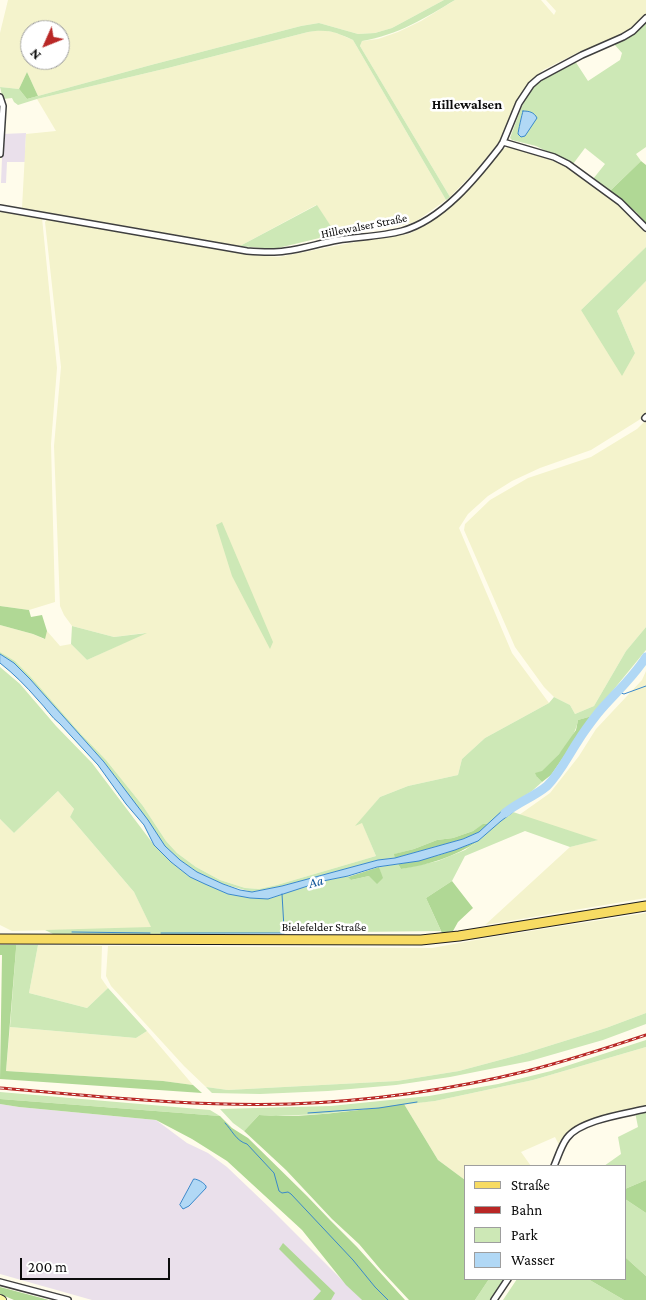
<!DOCTYPE html>
<meta charset="utf-8">
<style>
body{margin:0}
#map{position:relative;width:646px;height:1300px;overflow:hidden;background:#fffceb;font-family:"Crimson Pro",serif}
canvas{display:block}
.legend{position:absolute;left:464px;top:1165px;width:162px;height:115px;box-sizing:border-box;background:#fff;border:1px solid #9e9e9e;margin:0;padding:6px 9px;list-style:none;font-size:15px;color:#0c0c0c}
.legend li{display:flex;align-items:center;gap:10px;height:25px}
.legend b{width:25px;border:1px solid #9e9e9e}
.north{position:absolute;left:20px;top:20px;width:50px;height:50px;box-sizing:border-box;background:#fff;border:1px solid #9e9e9e;border-radius:50%;rotate:226deg;font-size:14px;font-weight:700;line-height:20px;text-align:center;color:#0c0c0c}
.north::after{content:'';display:block;margin:auto;width:18px;height:22px;background:#b92826;clip-path:polygon(50% 0,100% 100%,50% 72%,0 100%)}
.scale{position:absolute;left:20px;top:1258px;width:150px;height:22px;box-sizing:border-box;border:2px solid #0c0c0c;border-top:0;padding-left:6px;font-size:15px;line-height:18px;white-space:nowrap;color:#0c0c0c;-webkit-text-stroke:4px #fff;paint-order:stroke}
</style>
<div id="map">
<canvas width="646" height="1300"></canvas>
<ul class="legend">
<li><b style="height:6px;background:#f7db63"></b>Straße</li>
<li><b style="height:6px;background:#b92826"></b>Bahn</li>
<li><b style="height:14px;background:#cde8b6"></b>Park</li>
<li><b style="height:14px;background:#b1d8f5"></b>Wasser</li>
</ul>
<div class="north">N</div>
<div class="scale">200 m</div>
</div>
<script>
const g = document.querySelector('canvas').getContext('2d');
g.lineJoin = 'round';
function fillPath(path, color) { g.fillStyle = color; g.fill(path, 'evenodd'); }
function trace(path, color, width, dash) { g.strokeStyle = color; g.lineWidth = width; g.lineCap = dash ? 'butt' : 'round'; g.setLineDash(dash || []); g.stroke(path); }
function write(font, color, halo, rows, align = 'center') {
  g.font = font + ' "Crimson Pro",serif'; g.lineWidth = 5; g.setLineDash([]); g.textBaseline = 'middle'; g.strokeStyle = halo; g.fillStyle = color; for (const [text, x, y, turn = 0] of rows) {
    g.save(); g.translate(x, y); g.rotate((+turn || 0) * Math.PI / 180); g.textAlign = isNaN(turn) ? turn : align; if (halo) g.strokeText(text, 0, 0); g.fillText(text, 0, 0); g.restore();
  }
}
const industrial = new Path2D(`
 M 26,133 L 25,162 L 7,162 L 6,183 L 1,183 L 3,134 Z
 M 0,1104 L 19,1107 L 156,1120 L 187,1143 L 208,1153 L 227,1167 L 272,1210 L 362,1300 L 92,1300 L 0,1274 Z`);
const farmland = new Path2D(`
 M 8,0 L 444,0 L 392,28 L 375,33 L 358,34 L 319,23 L 301,26 L 151,65 L 38,96 L 27,72 L 19,89 L 0,87 L 0,33 ZM 30,30 L 60,30 L 60,60 L 30,60 Z
 M 455,0 L 541,0 L 554,15 L 556,11 L 546,0 L 646,0 L 646,15 L 639,24 L 626,34 L 585,52 L 583,50 L 543,70 L 523,90 L 510,115 L 500,141 L 477,169 L 450,197 L 360,46 L 362,41 L 378,39 L 398,32 L 421,21 Z
 M 321,30 L 334,32 L 353,40 L 446,200 L 415,222 L 399,226 L 365,228 L 336,234 L 316,205 L 240,246 L 22,208 L 26,134 L 56,131 L 37,99 L 168,68 L 308,32 Z
 M 510,146 L 565,165 L 585,178 L 621,206 L 646,231 L 646,247 L 581,310 L 635,353 L 617,311 L 646,281 L 646,413 L 639,420 L 591,450 L 540,468 L 512,481 L 488,496 L 468,514 L 459,528 L 512,653 L 549,703 L 485,738 L 462,759 L 458,775 L 408,786 L 380,797 L 357,825 L 362,822 L 376,856 L 277,885 L 259,889 L 245,888 L 220,880 L 196,867 L 177,853 L 166,841 L 143,806 L 106,760 L 80,733 L 30,676 L 15,661 L 0,652 L 0,625 L 33,634 L 44,639 L 47,631 L 60,646 L 71,644 L 87,660 L 145,633 L 114,637 L 72,626 L 64,615 L 60,606 L 54,446 L 61,367 L 45,222 L 47,219 L 249,255 L 279,257 L 366,240 L 409,234 L 431,222 L 450,206 L 484,172 L 503,149 Z
 M 0,211 L 42,218 L 57,368 L 51,444 L 55,602 L 29,610 L 0,606 Z
 M 646,420 L 646,627 L 626,651 L 594,706 L 575,714 L 570,705 L 554,697 L 544,687 L 515,647 L 464,530 L 465,524 L 490,500 L 528,478 L 591,457 L 637,429 Z
 M 646,671 L 646,898 L 485,925 L 570,847 L 597,840 L 519,815 L 550,793 L 579,756 L 596,729 L 642,680 Z
 M 58,791 L 74,809 L 70,817 L 134,892 L 152,928 L 12,931 L 0,925 L 0,819 L 14,833 Z
 M 646,913 L 646,1013 L 606,1028 L 526,1053 L 459,1071 L 397,1081 L 228,1090 L 206,1087 L 184,1066 L 111,986 L 106,976 L 108,946 L 432,948 L 492,937 Z
 M 38,945 L 102,946 L 101,978 L 108,988 L 87,1008 L 29,993 Z
 M 10,1027 L 136,1038 L 147,1031 L 193,1085 L 163,1081 L 6,1071 Z
 M 646,1047 L 646,1107 L 581,1124 L 569,1133 L 560,1144 L 559,1145 L 555,1137 L 521,1152 L 531,1166 L 465,1166 L 465,1180 L 438,1160 L 404,1104 L 435,1101 L 533,1080 Z`);
const green = new Path2D(`
 M 444,0 L 455,0 C 425,18 398,35 362,41 L 360,46 L 450,197 L 446,200 L 353,40 C 335,32 328,29 308,32 L 168,68 L 37,99 L 18,105 L 14,102 L 12,98 L 3,99 L 0,87 L 19,89 L 27,99 L 151,65 L 301,26 L 319,23 L 358,34 L 375,33 L 392,28 Z
 M 646,22 L 646,147 L 636,154 L 641,161 L 610,191 L 593,179 L 605,164 L 585,148 L 573,164 L 536,146 L 512,140 L 510,138 L 520,111 L 524,102 L 522,101 L 533,87 L 542,79 L 575,61 L 588,81 L 620,60 L 622,53 L 614,44 L 633,34 Z
 M 317,205 L 336,234 L 274,249 L 240,246 Z
 M 646,247 L 646,281 L 617,311 L 635,353 L 622,376 L 581,310 Z
 M 222,522 L 273,642 L 270,649 L 232,576 L 216,525 Z
 M 72,626 L 114,637 L 147,633 L 87,660 L 71,644 Z
 M 646,627 L 646,650 L 592,716 L 578,720 C 574,744 552,760 537,777 L 542,782 L 532,791 L 504,809 L 488,824 L 484,824 L 473,831 L 453,838 L 437,840 L 414,849 L 395,854 L 395,858 L 378,860 L 282,886 L 252,892 L 223,884 L 197,872 L 180,860 L 165,846 L 104,762 L 30,679 L 14,663 L 0,654 L 0,652 L 15,661 L 30,676 L 80,733 L 106,760 L 143,806 L 166,841 L 177,853 L 196,867 L 220,880 L 245,888 L 259,889 L 277,885 L 376,856 L 362,823 L 355,826 L 380,797 L 408,786 L 458,775 L 462,759 L 485,738 L 549,703 L 554,697 L 570,705 L 575,714 L 594,706 L 626,651 Z
 M 0,667 L 20,684 L 56,726 L 92,763 L 154,845 L 171,862 L 190,877 L 228,894 L 268,899 L 323,881 L 348,876 L 351,880 L 369,876 L 382,878 L 379,867 L 398,864 L 401,869 L 438,861 L 465,850 L 478,841 L 501,821 L 513,812 L 598,840 L 570,847 L 525,831 L 465,856 L 452,881 L 426,898 L 441,931 L 94,935 L 55,935 L 45,930 L 151,927 L 134,892 L 70,817 L 74,809 L 58,791 L 14,833 L 0,819 Z
 M 16,945 L 38,945 L 29,993 L 87,1008 L 108,988 L 147,1031 L 136,1038 L 10,1027 L 16,949 Z
 M 646,1013 L 646,1024 L 603,1040 L 530,1061 L 450,1077 L 396,1085 L 328,1091 L 260,1094 L 212,1093 L 206,1087 L 228,1090 L 397,1081 L 459,1071 L 526,1053 L 606,1028 Z
 M 646,1040 L 646,1047 L 533,1080 L 435,1101 L 321,1114 L 276,1116 L 259,1115 L 244,1131 L 233,1123 L 220,1109 L 331,1106 L 429,1096 L 498,1084 L 551,1071 Z
 M 0,1092 L 210,1110 L 220,1116 L 0,1099 Z
 M 646,1110 L 646,1180 L 625,1189 L 625,1166 L 604,1166 L 621,1154 L 618,1137 L 638,1127 L 635,1112 Z
 M 625,1199 L 646,1213 L 646,1276 L 625,1257 Z
 M 489,1279 L 506,1279 L 492,1300 L 475,1300 Z
 M 517,1279 L 588,1279 L 624,1300 L 503,1300 Z`);
const forest = new Path2D(`
 M 27,72 L 38,96 L 27,99 L 19,89 Z
 M 641,161 L 646,165 L 646,223 L 636,212 L 610,191 Z
 M 0,606 L 29,610 L 31,617 L 42,615 L 47,631 L 45,639 L 33,634 L 0,625 Z
 M 592,716 L 551,775 L 542,782 L 537,777 L 535,773 L 542,771 L 559,754 L 576,730 L 578,720 Z
 M 483,824 L 488,824 L 479,832 L 463,839 L 395,858 L 394,854 L 414,849 L 437,840 L 453,838 L 473,831 Z
 M 478,841 C 455,857 428,865 401,869 L 398,864 C 426,860 452,852 478,841 Z
 M 379,867 L 383,878 L 377,884 L 369,876 L 351,880 L 348,877 Z
 M 452,881 L 473,908 L 458,922 L 453,931 L 442,933 L 426,898 Z
 M 0,945 L 16,945 L 16,949 L 6,1071 L 163,1081 L 193,1085 L 202,1093 L 0,1079 L 2,955 L 0,955 Z
 M 0,1099 L 220,1116 L 232,1128 L 248,1138 L 307,1196 L 330,1220 L 357,1247 L 405,1300 L 362,1300 L 346,1285 L 302,1230 L 227,1161 L 192,1139 L 156,1120 L 19,1107 L 0,1104 Z
 M 404,1104 L 438,1160 L 465,1180 L 465,1279 L 489,1279 L 475,1300 L 409,1300 L 381,1270 L 359,1244 L 332,1219 L 286,1170 L 244,1131 L 259,1115 C 307,1119 356,1110 404,1104 Z
 M 646,1180 L 646,1213 L 625,1199 L 625,1189 Z
 M 283,1243 L 335,1293 L 331,1300 L 313,1300 L 321,1291 L 279,1249 Z
 M 625,1257 L 646,1276 L 646,1300 L 624,1300 L 588,1279 L 625,1279 Z
 M 0,1287 L 49,1300 L 14,1300 L 0,1294 Z`);
const water = new Path2D(`
 M 523,111 C 529,111 534,112 537,118 L 525,136 L 521,137 L 518,134 C 518,132 522,114 523,111 Z
 M 0,654 L 14,663 L 30,679 L 104,762 L 148,820 L 165,846 L 180,860 L 197,872 L 223,884 L 240,890 L 252,892 L 282,886 L 378,860 L 395,858 L 463,839 L 479,832 L 504,809 L 513,807 L 513,812 L 501,821 L 478,841 L 455,850 L 419,861 L 377,867 L 348,876 L 323,881 L 268,899 L 250,898 L 228,894 L 205,884 L 190,877 L 171,862 L 154,845 L 144,825 L 126,804 L 98,765 L 60,724 C 51,717 46,708 38,700 C 26,686 14,674 0,663 Z
 M 194,1179 C 198,1179 204,1183 206,1186 L 206,1188 L 189,1206 L 183,1209 L 180,1205 Z`);
const stream = new Path2D(`
 M 618,692 L 624,694 L 646,686
 M 282,894 L 284,928
 M 72,932 L 150,933
 M 161,933 L 284,933
 M 308,1113 L 379,1108 L 417,1102
 M 225,1123 C 232,1130 236,1141 247,1144 L 274,1173 L 279,1191 L 282,1193 L 288,1192 L 291,1194 L 353,1260 L 375,1287 L 388,1300`);
const river = new Path2D(`
 M 505,813 C 518,802 534,797 547,786 C 560,773 568,756 578,741 C 584,731 591,722 598,713 C 614,694 633,678 646,657`);
const street = new Path2D(`
 M 0,97 L 3,106 L 0,154
 M 503,142 L 554,157 L 568,164 L 620,202 L 646,228
 M 0,208 L 247,251 C 260,252 273,253 285,251 C 303,249 320,243 338,240 C 358,237 383,236 402,231 C 442,220 476,178 500,147 L 503,142 L 519,103 L 531,85 L 539,78 L 582,55 L 623,37 L 633,31 L 646,18
 M 645,418 L 646,417
 M 554,1166 C 558,1157 561,1146 567,1138 C 580,1120 625,1114 646,1109
 M 0,1282 L 68,1300
 M 494,1300 L 508,1279`);
const secondary = new Path2D(`
 M 0,1299 L 2,1300`);
const primary = new Path2D(`
 M 0,939 L 421,940 L 459,936 L 646,906`);
const rail = new Path2D(`
 M 0,1088 C 96,1096 194,1107 291,1104 C 370,1101 450,1090 527,1071 C 567,1061 607,1048 646,1035`);
const streetNames = [
 ["Hillewalser Straße",364,226,-11],
 ["Bielefelder Straße",324,927]
];
const neighbourhoodNames = [
 ["Hillewalsen",467,105]
];
const waterNames = [
 ["Aa",316,882,-15]
];
fillPath(industrial, '#eae0eb');
fillPath(farmland, '#f4f3cc');
fillPath(green, '#cde8b6');
fillPath(forest, '#b0d895');
fillPath(water, '#b1d8f5');
trace(water, '#3988cb', 1);
trace(stream, '#3988cb', 1);
trace(river, '#b1d8f5', 9);
trace(street, '#3f3f3f', 8);
trace(secondary, '#2e2e2e', 10);
trace(primary, '#1d1d1d', 11);
trace(street, '#fff', 5);
trace(secondary, '#fef9a7', 8);
trace(primary, '#f7db63', 9);
trace(rail, '#b92826', 3);
trace(rail, '#fff', 1, [4]);
write('12px', '#0c0c0c', '#fff', streetNames);
write('bold 14px', '#0c0c0c', '#fff', neighbourhoodNames);
write('italic 14px', '#185a9b', '#fff', waterNames);
</script>
